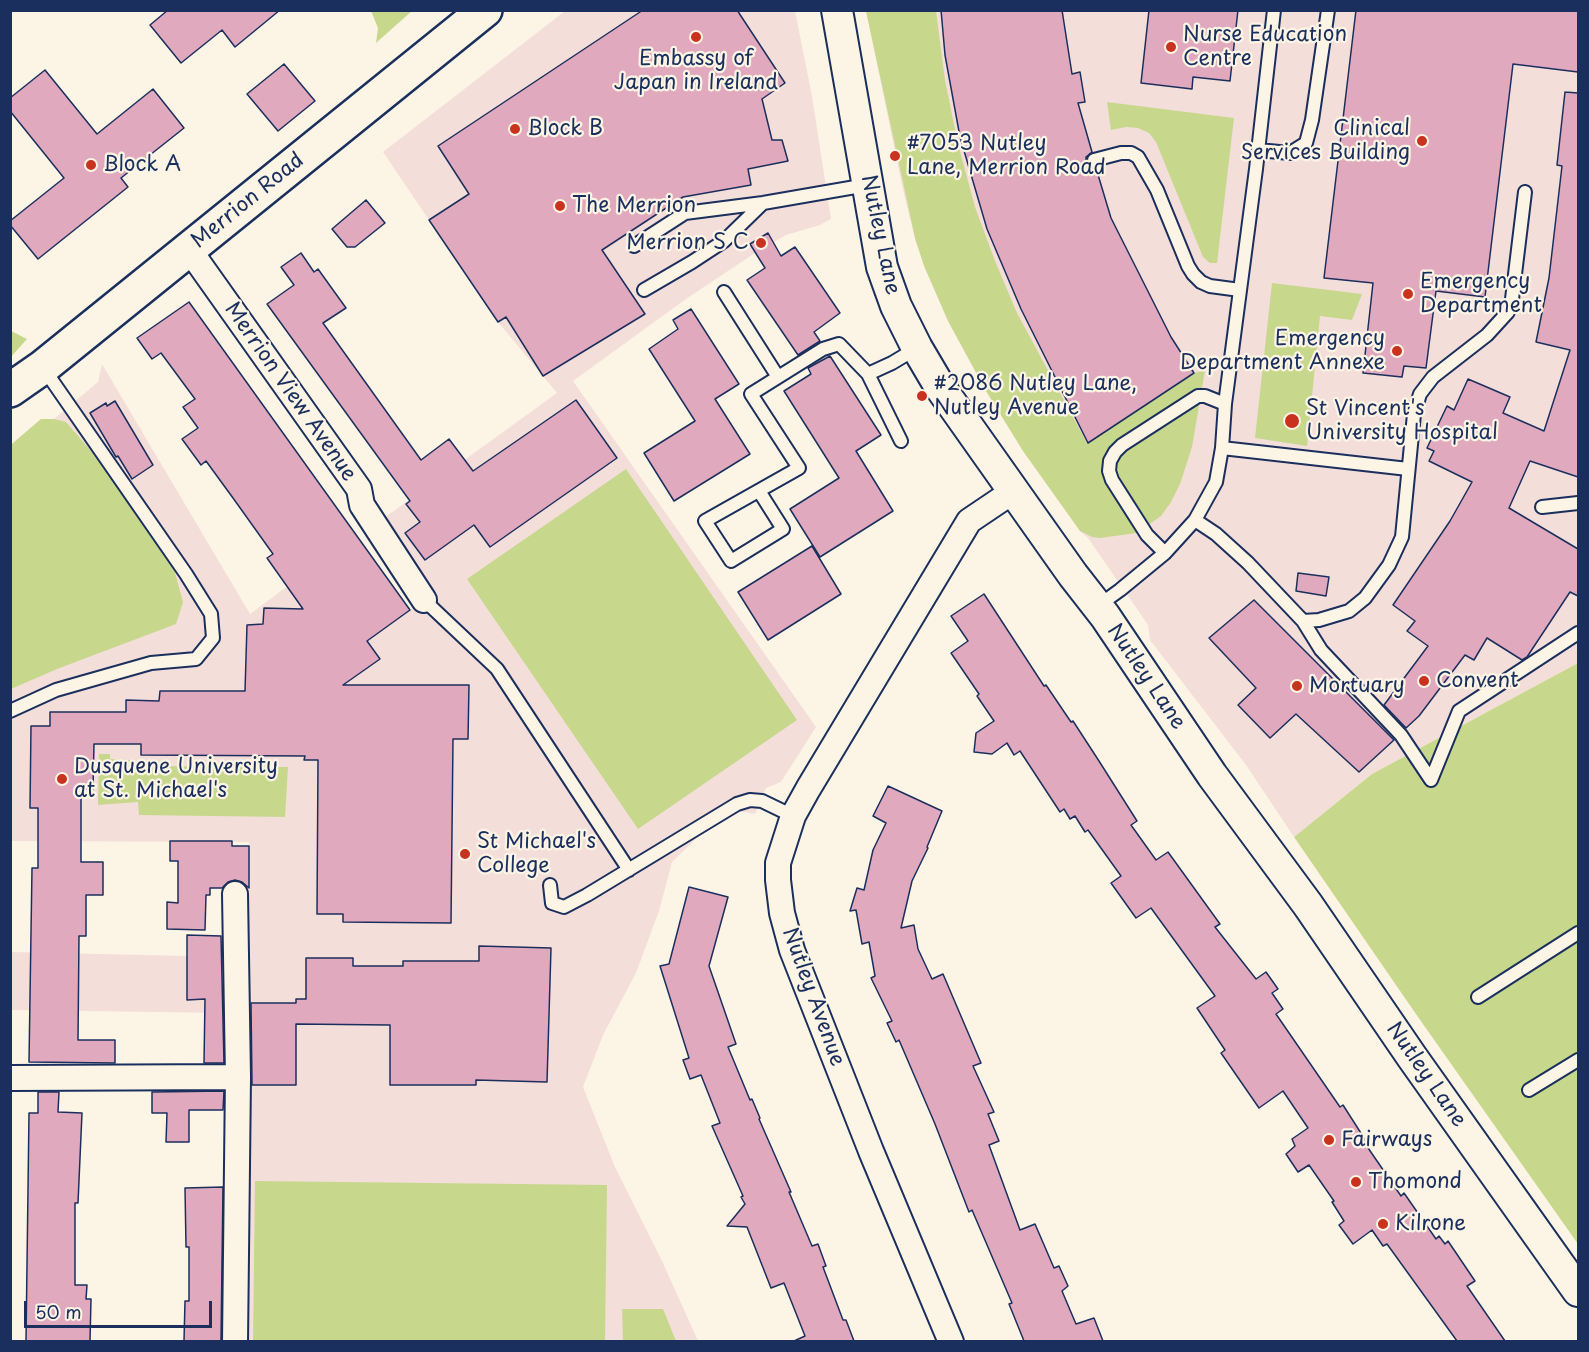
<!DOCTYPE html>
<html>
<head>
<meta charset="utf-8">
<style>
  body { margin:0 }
  #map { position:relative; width:1589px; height:1352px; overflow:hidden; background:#fcf5e5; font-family:"Playpen Sans",sans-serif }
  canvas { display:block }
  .frame { position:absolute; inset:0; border:12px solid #1b2f5e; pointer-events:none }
  .scale { position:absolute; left:24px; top:1301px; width:188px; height:27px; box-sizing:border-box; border:3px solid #1b2f5e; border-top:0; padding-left:8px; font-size:18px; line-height:21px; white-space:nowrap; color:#1b2f5e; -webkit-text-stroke:4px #fcf5e5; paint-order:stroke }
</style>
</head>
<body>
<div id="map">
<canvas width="1589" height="1352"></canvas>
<div class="frame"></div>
<div class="scale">50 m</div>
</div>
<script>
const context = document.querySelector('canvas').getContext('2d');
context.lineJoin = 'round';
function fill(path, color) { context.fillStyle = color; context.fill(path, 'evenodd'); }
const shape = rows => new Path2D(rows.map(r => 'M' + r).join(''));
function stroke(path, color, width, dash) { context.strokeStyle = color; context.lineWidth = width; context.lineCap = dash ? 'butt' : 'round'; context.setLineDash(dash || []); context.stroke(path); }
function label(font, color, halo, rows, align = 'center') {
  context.font = font + ' "Playpen Sans",sans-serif'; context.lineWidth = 4.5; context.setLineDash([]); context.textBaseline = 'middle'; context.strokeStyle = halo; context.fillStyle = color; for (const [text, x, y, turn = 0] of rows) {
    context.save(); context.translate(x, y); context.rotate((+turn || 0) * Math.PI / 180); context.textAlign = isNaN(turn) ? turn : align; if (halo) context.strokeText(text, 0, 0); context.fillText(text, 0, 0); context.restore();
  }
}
const built = shape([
  [565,11,795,11,812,96,831,219,820,225,786,235,755,253,686,299,573,381,816,727,781,782,766,788,755,814,739,811,703,832,672,862,659,911,636,973,603,1035,583,1087,615,1167,663,1263,698,1341,244,1341,243,899,249,888,249,842,11,841,10,445,41,419,54,419,98,382,102,364,250,614,312,568,367,641,433,593,380,521,557,393,498,322,383,152],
  [866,11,1578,11,1578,663,1372,774,1294,837,1246,765,1150,640,1148,625,1088,538,1080,531,1023,451,986,391,948,321,916,243,903,190],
  [11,952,232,957,229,1013,11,1010]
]);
const green = shape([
  [371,11,412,11,376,43,378,28],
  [866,11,936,11,945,80,958,144,975,207,995,261,1017,313,1087,443,1194,373,1205,370,1192,447,1180,484,1171,502,1161,516,1137,533,1100,538,1092,537,1080,531,1023,451,986,391,948,321,924,266,915,238],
  [1107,102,1234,118,1217,263,1210,263,1203,257,1156,142,1149,133,1138,128,1126,127,1111,130],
  [1272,283,1362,294,1352,320,1320,316,1307,446,1255,438],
  [11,331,27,339,11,357,10,357],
  [41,419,54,419,66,422,97,458,174,569,183,602,176,624,57,669,11,689,11,445],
  [626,469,797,720,638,829,467,579],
  [1578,663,1578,1244,1418,1017,1294,837,1372,774],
  [99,754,110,754,110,759,130,760,133,766,288,767,285,817,139,815,138,802,98,805],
  [255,1181,607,1185,605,1341,253,1341],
  [622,1309,663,1309,676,1341,623,1341]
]);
const building = shape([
  [168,10,280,10,235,47,222,30,181,63,150,25,168,10],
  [643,10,737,10,785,83,762,99,772,140,782,140,788,161,748,169,751,185,683,197,602,250,645,314,543,376,506,317,498,322,429,220,469,194,438,146,643,10],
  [941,10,1062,10,1072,74,1080,72,1085,102,1078,103,1092,152,1086,157,1086,163,1091,168,1096,168,1111,218,1171,337,1194,373,1088,443,1021,309,987,229,960,137,945,55,941,10],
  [1149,10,1238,10,1230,81,1193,77,1192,89,1141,83,1149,10],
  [1356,10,1578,10,1578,72,1513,64,1485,297,1436,291,1426,368,1404,366,1402,377,1363,373,1373,283,1324,278,1356,10],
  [284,64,315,101,278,131,247,94,284,64],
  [45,70,97,134,153,89,184,128,121,178,128,187,38,259,10,225,10,221,64,178,10,111,10,98,45,70],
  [1565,92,1578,93,1578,477,1530,461,1509,508,1578,549,1578,596,1570,592,1527,657,1522,660,1487,638,1474,660,1465,655,1419,716,1406,728,1384,705,1428,646,1407,631,1415,621,1393,605,1450,521,1472,482,1429,461,1434,451,1427,448,1447,406,1454,410,1468,379,1510,397,1503,413,1544,431,1570,350,1536,342,1549,278,1562,166,1557,165,1565,92],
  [366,200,385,223,355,247,347,247,332,229,366,200],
  [768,233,781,256,795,247,840,313,814,332,820,341,798,355,747,280,765,268,750,244,768,233],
  [301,253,314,272,318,269,346,308,323,323,421,460,449,439,473,471,576,400,617,458,490,547,474,525,425,560,405,533,420,522,406,504,410,501,267,304,294,285,281,267,301,253],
  [189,302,410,610,367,641,380,659,343,685,469,685,468,739,453,739,451,923,343,922,343,914,317,914,318,760,304,760,305,756,141,755,141,744,94,744,93,789,81,789,81,862,103,862,103,895,86,895,86,936,79,936,78,1040,115,1040,115,1063,29,1062,32,868,38,868,38,808,30,808,31,726,50,726,50,712,126,712,126,700,159,701,160,691,245,691,247,625,263,624,264,608,303,609,267,558,273,554,233,498,206,461,201,465,182,439,198,428,183,407,195,399,161,353,152,359,137,338,189,302],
  [691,309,739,384,715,399,750,454,674,501,644,453,695,421,649,349,678,329,673,320,691,309],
  [830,356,881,435,856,451,893,511,820,557,790,509,839,478,784,391,811,374,808,368,830,356],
  [115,401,153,465,132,479,118,456,116,457,90,413,106,403,107,406,115,401],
  [812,546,841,594,768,640,738,592,812,546],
  [1298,573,1329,577,1326,596,1296,591,1298,573],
  [984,594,1044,686,1046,685,1071,722,1073,721,1099,761,1137,821,1131,825,1156,860,1168,852,1220,924,1215,927,1256,979,1266,972,1278,989,1272,993,1283,1009,1276,1014,1340,1107,1343,1105,1366,1141,1364,1142,1401,1196,1404,1193,1436,1239,1439,1236,1445,1244,1448,1241,1475,1281,1467,1286,1505,1341,1457,1341,1387,1244,1383,1246,1372,1230,1353,1244,1339,1225,1344,1221,1332,1202,1334,1201,1309,1165,1298,1172,1286,1154,1295,1146,1292,1139,1308,1128,1283,1091,1259,1108,1221,1053,1225,1050,1197,1008,1215,996,1151,908,1136,918,1111,883,1121,876,1088,830,1085,832,1075,816,1070,819,1064,809,1060,812,1020,751,1014,755,1007,743,992,754,974,752,976,733,994,721,977,696,979,694,951,653,968,641,951,616,984,594],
  [1254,600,1394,740,1359,772,1296,714,1270,738,1238,705,1256,688,1209,638,1254,600],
  [888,786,942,811,927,847,928,848,912,881,901,928,914,925,918,949,932,979,943,974,981,1063,973,1066,994,1112,988,1114,999,1141,989,1145,1020,1230,1035,1224,1054,1268,1059,1266,1068,1286,1062,1291,1076,1324,1094,1318,1103,1341,1024,1341,1009,1304,1012,1303,972,1210,969,1212,935,1124,899,1040,896,1042,887,1023,892,1021,871,978,875,976,869,942,862,944,856,910,850,911,857,888,864,890,873,850,886,823,873,816,888,786],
  [170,841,232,841,232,846,249,846,249,888,242,882,235,880,228,882,222,888,210,888,210,895,206,895,205,930,167,929,167,902,178,903,178,861,170,861,170,841],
  [689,887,728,897,709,966,736,1044,728,1047,750,1100,752,1099,760,1118,759,1119,791,1192,789,1192,812,1246,818,1244,826,1266,823,1267,843,1320,846,1320,854,1341,794,1341,805,1336,784,1283,771,1288,747,1227,727,1226,745,1204,741,1197,743,1196,712,1126,720,1123,701,1075,690,1079,683,1060,689,1058,660,966,669,964,689,887],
  [187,935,221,936,224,1063,204,1063,205,999,187,1000,187,935],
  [479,946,551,948,547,1082,476,1080,476,1085,390,1085,390,1025,296,1024,296,1085,252,1085,251,1003,296,1003,296,999,306,999,306,958,353,958,353,966,403,966,403,961,479,961,479,946],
  [224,1091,223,1110,189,1110,189,1142,166,1142,167,1113,152,1113,152,1092,224,1091],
  [38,1092,59,1092,58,1112,82,1113,78,1203,75,1203,75,1285,87,1285,86,1299,91,1299,90,1341,26,1341,29,1113,38,1113,38,1092],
  [223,1187,221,1341,184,1341,185,1301,189,1301,189,1247,186,1247,185,1188,223,1187]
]);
const service = shape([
  [1258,150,1290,153,1306,143,1312,120,1328,10],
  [1094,160,1121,153,1131,153,1138,157,1157,190,1188,266,1193,274,1201,282,1210,286,1240,290],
  [634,246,685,213,763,203,867,185],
  [644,290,692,262,724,241,763,203],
  [724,292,778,377],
  [868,374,901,441],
  [1222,448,1408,469],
  [759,491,783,529,731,561,705,521,799,468,751,394,823,349,839,344,868,374,892,363,917,348],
  [1542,507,1578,503],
  [1195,520,1216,534,1248,563,1303,621,1321,650,1401,735,1431,780,1459,711,1578,633],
  [1165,553,1147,535,1112,480,1109,471,1110,461,1115,452,1122,445,1198,396,1205,396,1225,404],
  [424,600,497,669,629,870],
  [1098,606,1120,590,1165,553,1195,520,1216,482,1222,448,1225,404,1256,169,1274,10],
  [1303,621,1319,620,1349,611,1365,598,1389,565,1402,537,1414,414,1420,394,1433,377,1487,335,1508,312,1512,299,1525,192],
  [10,711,56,690,151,663,196,659,213,638,211,614,186,574,44,369],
  [550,885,552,903,564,907,587,895,737,804,750,800,762,801,793,816],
  [1478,997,1578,933],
  [1529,1090,1578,1060]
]);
const minor = shape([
  [188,248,359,489,362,505,424,600],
  [10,1078,238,1077],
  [235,1342,238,1077,235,894],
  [951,1342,871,1151,792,950,782,913,778,880,778,863,793,816,808,789,969,521,1015,490]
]);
const tertiary = shape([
  [837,10,882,267,896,306,917,348,940,387,1073,575,1105,616,1212,775,1308,905,1412,1057,1578,1291]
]);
const secondary = shape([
  [10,390,43,367,485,10]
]);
const markers = [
  [696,37,6,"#c8321e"],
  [1171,47,6,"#c8321e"],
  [515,129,6,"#c8321e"],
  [1422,141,6,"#c8321e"],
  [895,156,6,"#c8321e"],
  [91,165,6,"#c8321e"],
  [560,206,6,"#c8321e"],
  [761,243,6,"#c8321e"],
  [1408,294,6,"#c8321e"],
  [1397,351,6,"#c8321e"],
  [922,396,6,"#c8321e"],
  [1292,421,8,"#c8321e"],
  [1424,681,6,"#c8321e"],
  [1297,686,6,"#c8321e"],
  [62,779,6,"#c8321e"],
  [465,854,6,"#c8321e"],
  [1329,1140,6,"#c8321e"],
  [1356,1182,6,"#c8321e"],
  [1383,1224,6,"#c8321e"]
];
const poiNames = [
  ["Nurse Education",1183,35],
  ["Centre",1183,59],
  ["Embassy of",696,59,"center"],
  ["Japan in Ireland",696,83,"center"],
  ["Block B",527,129],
  ["Clinical",1410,129,"right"],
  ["Services Building",1410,153,"right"],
  ["#7053 Nutley",907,144],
  ["Lane, Merrion Road",907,168],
  ["Block A",103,165],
  ["The Merrion",572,206],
  ["Merrion S C",749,243,"right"],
  ["Emergency",1420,282],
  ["Department",1420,306],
  ["Emergency",1385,339,"right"],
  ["Department Annexe",1385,363,"right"],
  ["#2086 Nutley Lane,",934,384],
  ["Nutley Avenue",934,408],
  ["St Vincent's",1306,409],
  ["University Hospital",1306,433],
  ["Convent",1436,681],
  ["Mortuary",1309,686],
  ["Dusquene University",74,767],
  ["at St. Michael's",74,791],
  ["St Michael's",477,842],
  ["College",477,866],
  ["Fairways",1341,1140],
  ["Thomond",1368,1182],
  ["Kilrone",1395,1224]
];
const streetNames = [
  ["Merrion Road",248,201,-39],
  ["Nutley Lane",880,235,78],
  ["Merrion View Avenue",290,392,55],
  ["Nutley Lane",1146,677,56],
  ["Nutley Avenue",813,997,70],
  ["Nutley Lane",1426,1075,55]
];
fill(built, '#f4ded9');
fill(green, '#c7d88d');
fill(building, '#e0a9bd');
stroke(building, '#1b2f5e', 1.5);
stroke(service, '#1b2f5e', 16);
stroke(minor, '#1b2f5e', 28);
stroke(tertiary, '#1b2f5e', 34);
stroke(secondary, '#1b2f5e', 38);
stroke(service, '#fcf5e5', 12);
stroke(minor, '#fcf5e5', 24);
stroke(tertiary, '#fcf5e5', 30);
stroke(secondary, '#fcf5e5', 33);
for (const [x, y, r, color] of markers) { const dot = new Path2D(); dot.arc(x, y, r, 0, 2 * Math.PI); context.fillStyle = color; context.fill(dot); stroke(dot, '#fcf5e5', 2); }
label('21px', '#1b2f5e', '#fcf5e5', poiNames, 'left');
label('21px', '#1b2f5e', '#fcf5e5', streetNames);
</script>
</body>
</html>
